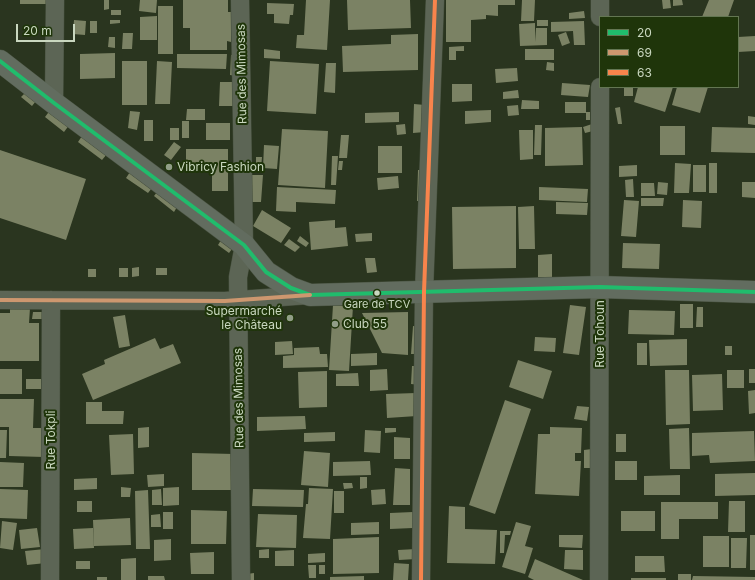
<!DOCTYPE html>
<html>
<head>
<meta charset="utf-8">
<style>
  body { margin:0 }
  #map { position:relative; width:755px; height:580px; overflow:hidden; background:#2a351f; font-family:Inter,sans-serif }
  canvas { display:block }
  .legend { position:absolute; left:599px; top:16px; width:140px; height:72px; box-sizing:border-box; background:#1f350a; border:1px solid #637652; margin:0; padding:5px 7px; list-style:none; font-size:12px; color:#c9d7bf }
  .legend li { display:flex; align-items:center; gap:8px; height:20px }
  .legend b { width:20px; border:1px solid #637652 }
  .scale { position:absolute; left:16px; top:24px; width:59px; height:18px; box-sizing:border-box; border:2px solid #c9d7bf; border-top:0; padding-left:5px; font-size:12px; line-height:14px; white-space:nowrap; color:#c9d7bf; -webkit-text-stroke:3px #1f350a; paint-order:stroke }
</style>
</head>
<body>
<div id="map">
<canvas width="755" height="580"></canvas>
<ul class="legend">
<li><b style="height:5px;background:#20bc6c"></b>20</li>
<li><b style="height:5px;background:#cd976f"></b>69</li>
<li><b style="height:5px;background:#f8844c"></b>63</li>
</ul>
<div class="scale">20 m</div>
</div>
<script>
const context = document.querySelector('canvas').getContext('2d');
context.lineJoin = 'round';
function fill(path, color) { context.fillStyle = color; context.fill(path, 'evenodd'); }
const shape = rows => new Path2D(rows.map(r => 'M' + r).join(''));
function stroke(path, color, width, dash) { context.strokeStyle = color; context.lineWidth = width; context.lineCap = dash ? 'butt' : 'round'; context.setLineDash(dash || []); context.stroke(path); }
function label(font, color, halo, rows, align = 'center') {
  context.font = font + ' Inter,sans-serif'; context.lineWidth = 4; context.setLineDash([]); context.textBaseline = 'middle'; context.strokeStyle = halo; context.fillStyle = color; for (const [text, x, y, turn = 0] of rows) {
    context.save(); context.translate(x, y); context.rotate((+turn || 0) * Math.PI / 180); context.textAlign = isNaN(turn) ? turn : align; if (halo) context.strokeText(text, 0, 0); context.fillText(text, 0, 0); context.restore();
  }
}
const building = shape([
  [20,0,47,0,47,4,20,4],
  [104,0,109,0,109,9,104,10],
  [140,0,157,0,156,13,139,11],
  [183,0,228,0,228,12,232,12,231,42,227,41,227,50,190,50,190,28,183,28],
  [306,0,330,0,327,50,296,48,297,35,304,35],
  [347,0,410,0,411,28,348,30],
  [446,0,515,0,515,5,498,5,498,16,486,15,486,19,471,20,471,42,446,42],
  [522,0,535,0,534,21,521,21],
  [662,0,670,0,671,8,663,9],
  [673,0,682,0,683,5,673,6],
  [709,0,734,0,728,17,702,17],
  [267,3,294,4,293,15,290,15,289,24,274,23,274,14,267,14],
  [158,6,173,6,173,54,158,54],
  [111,10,121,10,121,15,111,15],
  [584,11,585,18,569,19,569,13],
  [157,16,157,40,140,40,140,17],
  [74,20,86,21,85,35,73,34],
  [110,20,120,20,120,23,110,24],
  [537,20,548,20,548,26,537,26],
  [90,21,97,21,97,33,90,33],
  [584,21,585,45,574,45,573,31,551,32,551,22],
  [535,23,535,42,536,28,547,28,547,45,520,46,519,24],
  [566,32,570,43,562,46,558,35],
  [123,33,133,33,132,49,122,49],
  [418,34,418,70,343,72,342,46,391,44,391,35],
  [755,36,755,51,738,52,738,37],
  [109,37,115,37,115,48,108,47],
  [464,46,464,51,456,51,456,60,449,60,449,47],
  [264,49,280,51,280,59,264,58],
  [525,49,554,49,554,60,525,60],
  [115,53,115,78,80,79,80,54],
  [177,54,227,54,226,69,177,68],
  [237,54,236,76,230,75,231,55],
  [122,61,147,61,147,105,122,105],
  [157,61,172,62,170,104,155,104],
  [270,61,319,64,316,114,267,111],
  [547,62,554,63,554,71,546,70],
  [326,63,336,63,335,93,324,92],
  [517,68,518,81,496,83,495,69],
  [220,82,236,82,235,106,219,106],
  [562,83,590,85,588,97,561,95],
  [452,84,472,84,472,101,452,102],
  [624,87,633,87,633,96,624,96],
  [638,87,673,87,665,112,634,102],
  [677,87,708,87,700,113,672,105],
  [518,90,519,98,503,99,503,92],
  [25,93,36,101,32,106,21,97],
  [522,100,539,101,539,109,521,109],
  [565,102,586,102,586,113,565,113],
  [414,104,425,105,425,132,413,133],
  [518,105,519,115,508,116,507,106],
  [620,107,622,124,618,124,615,108],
  [51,109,70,124,64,132,45,117],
  [187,109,205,109,205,120,186,120],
  [491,110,491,122,465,124,465,111],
  [130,111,140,112,137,130,128,128],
  [399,112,399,122,365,123,365,113],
  [586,112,590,112,590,120,586,120],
  [748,116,755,117,755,125,748,124],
  [144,120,153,120,153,141,144,141],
  [182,121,189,121,189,138,182,138],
  [206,123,230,123,230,140,206,140],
  [595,123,597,130,585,133,583,127],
  [405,124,406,134,397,135,396,125],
  [535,125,542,125,541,155,534,155],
  [660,126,685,126,685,155,660,155],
  [582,127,583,165,545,166,545,128],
  [712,127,755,128,755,153,711,152],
  [170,128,179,128,179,140,170,140],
  [282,129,328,131,325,188,278,185],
  [519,130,533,130,533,159,520,160],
  [341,135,349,135,347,158,339,158],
  [82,136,107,154,102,160,78,142],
  [174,142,181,147,171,160,164,155],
  [264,145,279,146,277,169,263,168],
  [378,146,402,146,402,173,378,173],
  [186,149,228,149,228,191,212,191,212,166,186,166],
  [0,150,86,179,66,240,0,218],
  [332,156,338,156,336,185,331,185],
  [256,157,262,157,261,169,256,169],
  [339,161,343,161,342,170,338,170],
  [675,163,691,164,689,193,674,193],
  [709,163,717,163,717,193,709,193],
  [637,165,637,176,619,177,619,166],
  [693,165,706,165,706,192,693,192],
  [418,170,425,170,425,201,417,201],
  [130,172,152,188,148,193,126,178],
  [251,175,263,175,261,202,249,202],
  [398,176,399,188,378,190,377,178],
  [633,179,634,197,626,197,625,180],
  [658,182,668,183,667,195,657,194],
  [742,182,755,182,755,198,742,197],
  [641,183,654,183,655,196,641,196],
  [277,187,336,190,335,204,296,202,296,212,276,211],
  [539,187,588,189,587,202,539,200],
  [157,192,177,207,174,212,154,196],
  [641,198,664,198,663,206,641,206],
  [624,200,639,201,636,237,621,236],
  [683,200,702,201,701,228,682,227],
  [556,202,588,203,587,215,556,214],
  [516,206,516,268,453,269,452,207],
  [534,206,535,249,519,249,518,207],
  [262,210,291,228,281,243,253,226],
  [335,220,335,228,346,227,348,246,311,250,309,222],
  [372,233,372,241,356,242,355,234],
  [300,236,309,243,306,247,297,241],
  [289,239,300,247,295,252,284,245],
  [221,240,232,249,229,253,218,245],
  [623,243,660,244,659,269,622,268],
  [552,254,552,277,538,277,538,255],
  [365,258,375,258,377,272,367,273],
  [139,267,139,276,132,277,132,268],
  [119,268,128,268,128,277,119,277],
  [156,268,167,268,167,275,156,275],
  [88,269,96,269,96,277,88,277],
  [680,304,693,304,693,328,680,328],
  [333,305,353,306,349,371,329,370],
  [570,305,586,307,579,355,563,353],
  [697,307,703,307,703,327,696,327],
  [10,308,30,308,29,323,39,323,39,361,0,361,0,313,10,313],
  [629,310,675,311,674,335,628,334],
  [33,312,42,312,42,319,32,319],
  [408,312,408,355,382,353,362,313],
  [125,315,130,346,119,348,113,317],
  [413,326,421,327,420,354,411,354],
  [535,337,556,338,555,352,534,351],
  [155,338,160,349,173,344,181,363,93,400,82,374,105,364,104,360],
  [687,339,687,365,650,366,649,340],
  [292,341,293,354,275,355,275,342],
  [637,343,647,343,647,365,637,365],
  [725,346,732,346,732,355,725,355],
  [319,347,320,354,327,354,328,367,283,368,283,356,294,355,294,348],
  [377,353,377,365,351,366,351,354],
  [518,360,552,371,543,399,509,387],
  [412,366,421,366,420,385,411,384],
  [0,369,22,369,22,394,0,394],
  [387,369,388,390,370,391,370,370],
  [749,369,755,369,755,383,749,383],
  [665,370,689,370,690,424,666,425],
  [727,370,744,370,744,388,727,388],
  [327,371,327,407,299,408,298,372],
  [358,373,359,386,336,386,336,374],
  [722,374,723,410,693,411,692,375],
  [26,379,41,379,41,389,26,389],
  [755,390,755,413,749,414,748,391],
  [416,393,417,416,387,418,386,394],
  [0,399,34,399,33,428,45,428,44,457,9,456,9,427,0,427],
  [505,400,531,409,495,514,469,505],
  [86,402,102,402,102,411,124,411,123,424,86,424],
  [577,406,589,407,587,421,574,419],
  [305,416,306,429,257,431,257,417],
  [149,427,149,447,138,448,138,428],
  [550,427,582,428,581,453,575,453,575,461,581,461,579,496,535,494,538,434,550,434],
  [385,428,396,428,396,432,385,433],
  [689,428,690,469,670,469,669,429],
  [0,430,7,430,6,458,0,458],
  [365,430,381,431,380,453,364,452],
  [754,431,755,461,710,463,709,455,692,456,692,433],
  [335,432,335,441,304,442,304,433],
  [133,434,134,474,111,475,109,435],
  [616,434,626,434,626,452,616,452],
  [394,437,410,438,410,459,394,459],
  [592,449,592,468,584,468,584,450],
  [304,451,330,453,328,487,301,485],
  [192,453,234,454,233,490,192,490],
  [370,461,371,475,333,476,333,462],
  [615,461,637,461,637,480,615,480],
  [0,462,24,463,23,487,0,487],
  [395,468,410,469,410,505,393,505],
  [755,473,755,495,715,496,715,474],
  [164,474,164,486,148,487,147,475],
  [680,475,680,495,644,495,644,476],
  [360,477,367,477,367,488,360,489],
  [97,478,97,489,74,490,74,479],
  [343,483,352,483,353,488,344,489],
  [121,487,131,488,130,497,121,497],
  [179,487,179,505,163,506,163,488],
  [309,488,333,489,330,539,303,538,306,504,308,504],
  [0,489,28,490,27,519,0,518],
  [161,489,162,505,152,505,152,490],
  [253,489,304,490,303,507,252,506],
  [385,489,386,504,372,505,371,490],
  [148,490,150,549,136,549,135,491],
  [334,491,344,491,344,513,334,513],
  [77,501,92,501,92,512,77,512],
  [729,501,745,501,745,532,728,532],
  [661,502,718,502,718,519,679,519,679,539,661,539],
  [449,506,465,507,465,529,497,530,495,564,447,563],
  [191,510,227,511,226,544,191,544],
  [621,511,655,511,655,531,621,531],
  [163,512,173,512,173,529,163,529],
  [413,512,413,528,390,529,390,513],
  [160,514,161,527,151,527,151,515],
  [258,514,297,515,296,548,256,547],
  [130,518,131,545,94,546,93,520],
  [2,521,17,523,13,550,0,548],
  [379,522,379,534,351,535,351,523],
  [516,522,531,526,525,546,533,548,525,574,502,567],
  [37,528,40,547,21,549,19,530],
  [93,528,94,548,74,549,73,529],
  [500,531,511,531,510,535,505,535,504,553,500,553],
  [559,535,583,535,582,548,559,547],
  [750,535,755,535,755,570,750,570],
  [703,536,729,536,729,567,703,567],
  [379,537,379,573,333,574,333,539],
  [731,538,747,538,746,568,731,568],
  [171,539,171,560,154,561,154,540],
  [45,549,46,563,27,565,25,551],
  [269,549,269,558,259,558,259,550],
  [416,549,416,559,399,560,398,550],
  [294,550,294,566,275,566,275,551],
  [565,550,583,550,583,570,564,569],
  [214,552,214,574,191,574,190,553],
  [325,553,325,562,308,563,308,554],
  [635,556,664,556,665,572,635,572],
  [136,558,136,580,121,580,121,559],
  [535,559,583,580,534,580,528,577],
  [76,561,90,561,90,569,76,569],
  [394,563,409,564,408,580,393,580],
  [308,565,316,565,316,578,309,578],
  [319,565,325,565,325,574,319,574],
  [254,573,254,580,247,580,247,574],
  [678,574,691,574,691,580,678,580],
  [148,576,164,576,165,580,148,580],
  [364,576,364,580,330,580,330,577],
  [693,576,755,577,755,580,692,580],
  [97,577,107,577,107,580,97,580],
  [631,578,666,578,666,580,631,580]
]);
const street = shape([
  [240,0,244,245,238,277,241,580],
  [600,17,600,0],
  [54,103,55,0],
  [0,300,225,301,309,295],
  [50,580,51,300],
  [421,580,424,292,435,0],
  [599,580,600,87]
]);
const secondary = shape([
  [0,61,54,103,244,245,266,272,291,288,310,295,600,287,755,292]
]);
const bus1 = shape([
  [0,61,54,103,244,245,266,272,291,288,310,295,600,287,755,292]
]);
const bus2 = shape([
  [0,300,225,301,310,295]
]);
const bus3 = shape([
  [421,580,424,292,435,0]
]);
const markers = [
  [169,167,4,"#919e87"],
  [377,293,3.5,"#c9d7bf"],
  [290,318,4,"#919e87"],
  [335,324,4,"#919e87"]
];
const busNames = [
  ["Gare de TCV",377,305]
];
const streetNames = [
  ["Rue des Mimosas",242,74,-91],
  ["Rue Tohoun",600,334,-90],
  ["Rue des Mimosas",239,398,-91],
  ["Rue Tokpli",51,440,-90]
];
const poiNames = [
  ["Vibricy Fashion",177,167],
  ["Supermarché",282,311,"right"],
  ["le Château",282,325,"right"],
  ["Club 55",343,324]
];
fill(building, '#7b8264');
stroke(street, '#46503e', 19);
stroke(secondary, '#46503e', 23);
stroke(street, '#5c6555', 18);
stroke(secondary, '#626c5f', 22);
stroke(bus1, '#20bc6c', 4);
stroke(bus2, '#cd976f', 4);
stroke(bus3, '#f8844c', 4);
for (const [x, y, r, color] of markers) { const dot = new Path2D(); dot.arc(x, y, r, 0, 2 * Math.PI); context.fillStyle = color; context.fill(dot); stroke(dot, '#1f350a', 1.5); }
label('11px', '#c9d7bf', '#1f350a', busNames);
label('12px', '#c9d7bf', '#1f350a', streetNames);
label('12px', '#c9d7bf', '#1f350a', poiNames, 'left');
</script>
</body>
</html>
